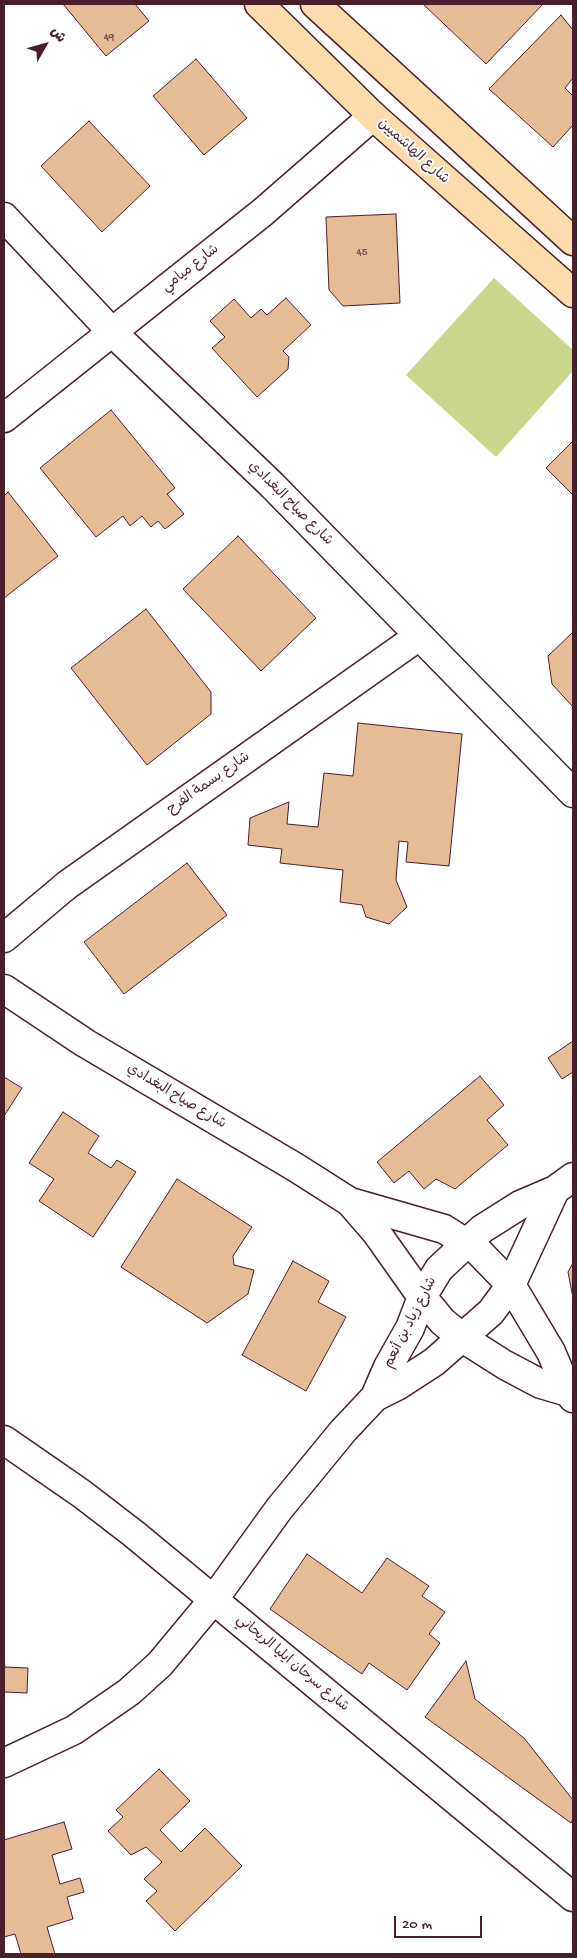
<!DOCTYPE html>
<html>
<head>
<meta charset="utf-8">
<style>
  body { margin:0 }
  #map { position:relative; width:577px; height:1958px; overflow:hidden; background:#fff; font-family:"Gochi Hand","Playpen Sans Arabic",sans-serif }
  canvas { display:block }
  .frame { position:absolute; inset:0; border:5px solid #4a1f2b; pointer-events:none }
  .north { position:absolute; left:20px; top:20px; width:50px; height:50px; -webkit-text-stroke:4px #fff; paint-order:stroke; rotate:52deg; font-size:14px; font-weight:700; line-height:20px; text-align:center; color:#4a1f2b }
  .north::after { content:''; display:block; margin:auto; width:18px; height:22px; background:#4a1f2b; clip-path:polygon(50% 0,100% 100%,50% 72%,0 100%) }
  .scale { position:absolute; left:394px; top:1916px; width:88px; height:22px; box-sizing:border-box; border:2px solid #4a1f2b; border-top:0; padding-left:6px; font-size:15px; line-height:18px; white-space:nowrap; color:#4a1f2b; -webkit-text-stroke:4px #fff; paint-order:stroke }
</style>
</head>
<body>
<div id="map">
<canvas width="577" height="1958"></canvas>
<div class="frame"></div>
<div class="north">ش</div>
<div class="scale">20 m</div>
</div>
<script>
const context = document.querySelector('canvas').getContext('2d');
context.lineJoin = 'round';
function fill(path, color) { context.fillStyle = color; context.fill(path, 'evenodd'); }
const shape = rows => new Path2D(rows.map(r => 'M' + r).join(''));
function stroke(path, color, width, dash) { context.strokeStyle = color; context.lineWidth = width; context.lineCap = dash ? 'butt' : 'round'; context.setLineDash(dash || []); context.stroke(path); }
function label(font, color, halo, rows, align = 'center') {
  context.font = font + ' "Gochi Hand","Playpen Sans Arabic",sans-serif'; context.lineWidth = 4; context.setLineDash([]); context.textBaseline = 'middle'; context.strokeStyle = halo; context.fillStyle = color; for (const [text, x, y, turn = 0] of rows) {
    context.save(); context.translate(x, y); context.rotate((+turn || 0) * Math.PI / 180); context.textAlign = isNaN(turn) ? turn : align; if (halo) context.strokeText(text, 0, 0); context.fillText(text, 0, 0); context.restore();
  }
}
const green = shape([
  [494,278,573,350,573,371,496,457,406,375]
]);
const building = shape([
  [63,4,135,4,149,21,106,56,63,4],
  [423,4,543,4,486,64,423,4],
  [561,15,573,30,573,78,565,88,573,96,573,125,553,147,489,89,561,15],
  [196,59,247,118,204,155,153,96,196,59],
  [89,121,150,186,102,232,41,166,89,121],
  [396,214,400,303,343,306,329,290,326,217,396,214],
  [286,298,311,325,283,351,289,357,288,369,257,397,212,348,225,337,210,321,234,299,251,318,261,309,267,315,286,298],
  [111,410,175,488,167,494,184,514,165,529,158,521,151,527,142,516,130,526,123,516,96,537,40,468,111,410],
  [573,441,573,495,546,468,573,441],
  [8,492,58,556,4,598,4,496,8,492],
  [238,536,316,618,261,671,183,589,238,536],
  [146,609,211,692,211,714,147,765,71,668,146,609],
  [573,632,573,707,552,684,548,656,573,632],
  [358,723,462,734,449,866,406,862,408,842,399,841,396,880,407,907,389,924,366,917,362,905,340,902,343,870,280,863,282,849,248,845,250,818,289,802,287,824,318,827,324,773,353,776,358,723],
  [187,863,227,915,124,994,84,942,187,863],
  [573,1041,573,1072,562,1079,548,1058,573,1041],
  [480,1076,504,1105,487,1120,508,1145,455,1189,436,1179,424,1189,409,1171,394,1183,377,1162,480,1076],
  [4,1077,22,1088,4,1116,4,1077],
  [63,1112,99,1136,88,1153,111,1168,117,1160,136,1172,93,1237,39,1201,54,1179,29,1163,63,1112],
  [177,1179,252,1227,233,1256,234,1265,254,1270,248,1294,207,1323,121,1267,177,1179],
  [293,1261,329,1281,318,1302,346,1317,306,1391,242,1355,293,1261],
  [573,1263,573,1298,568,1272,573,1263],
  [307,1554,362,1593,387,1558,429,1586,422,1596,445,1612,429,1634,440,1643,407,1690,369,1663,362,1674,270,1609,307,1554],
  [4,1659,5,1667,28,1668,27,1693,4,1692,4,1659],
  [466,1661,475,1699,524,1738,573,1800,573,1819,571,1823,425,1717,466,1661],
  [159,1769,190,1801,160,1830,181,1852,205,1828,242,1866,175,1931,146,1901,157,1891,144,1879,162,1862,146,1847,131,1855,108,1831,123,1817,116,1810,159,1769],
  [64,1822,72,1849,52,1855,60,1884,80,1878,84,1892,67,1897,73,1919,47,1927,55,1954,21,1954,15,1934,4,1937,4,1840,64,1822]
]);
const minor = shape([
  [4,217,112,332,272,485,573,793],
  [4,418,263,212,373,116],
  [4,938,67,885,419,636],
  [4,989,85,1043,295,1167,350,1202,376,1232,422,1297,443,1322,464,1339,505,1365,541,1384,568,1392],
  [350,1202,444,1229,477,1250,511,1285,551,1352,568,1392,573,1398],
  [375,1397,397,1386,434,1362,491,1312,511,1285,555,1190],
  [4,1440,82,1494,134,1534,573,1897],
  [4,1763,74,1730,129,1692,160,1664,214,1599,279,1509,343,1431,375,1397,388,1367,410,1328,422,1297,439,1269,482,1229,520,1205,555,1190,573,1177]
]);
const major = shape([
  [259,4,373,116,573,293],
  [315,4,573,241]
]);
const numberNames = [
  ["49",109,38],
  ["45",362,253]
];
const streetNames = [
  ["شارع الهاشميين",413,152,42],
  ["شارع ميامي",191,269,-38],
  ["شارع صياح البغدادي",290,504,45],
  ["شارع بسمة الفرح",209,784,-35],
  ["شارع صياح البغدادي",176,1097,31],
  ["شارع زياد بن أنعم",411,1323,-63],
  ["شارع سرحان ايليا الريحاني",292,1664,40]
];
fill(green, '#c8d78b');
fill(building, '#e5bc95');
stroke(building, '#4a1f2b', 1);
stroke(minor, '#4a1f2b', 31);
stroke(major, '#4a1f2b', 31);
stroke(minor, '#fff', 28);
stroke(major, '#fcdcac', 28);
label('11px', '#714646', null, numberNames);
label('14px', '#4a1f2b', '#fff', streetNames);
</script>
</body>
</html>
